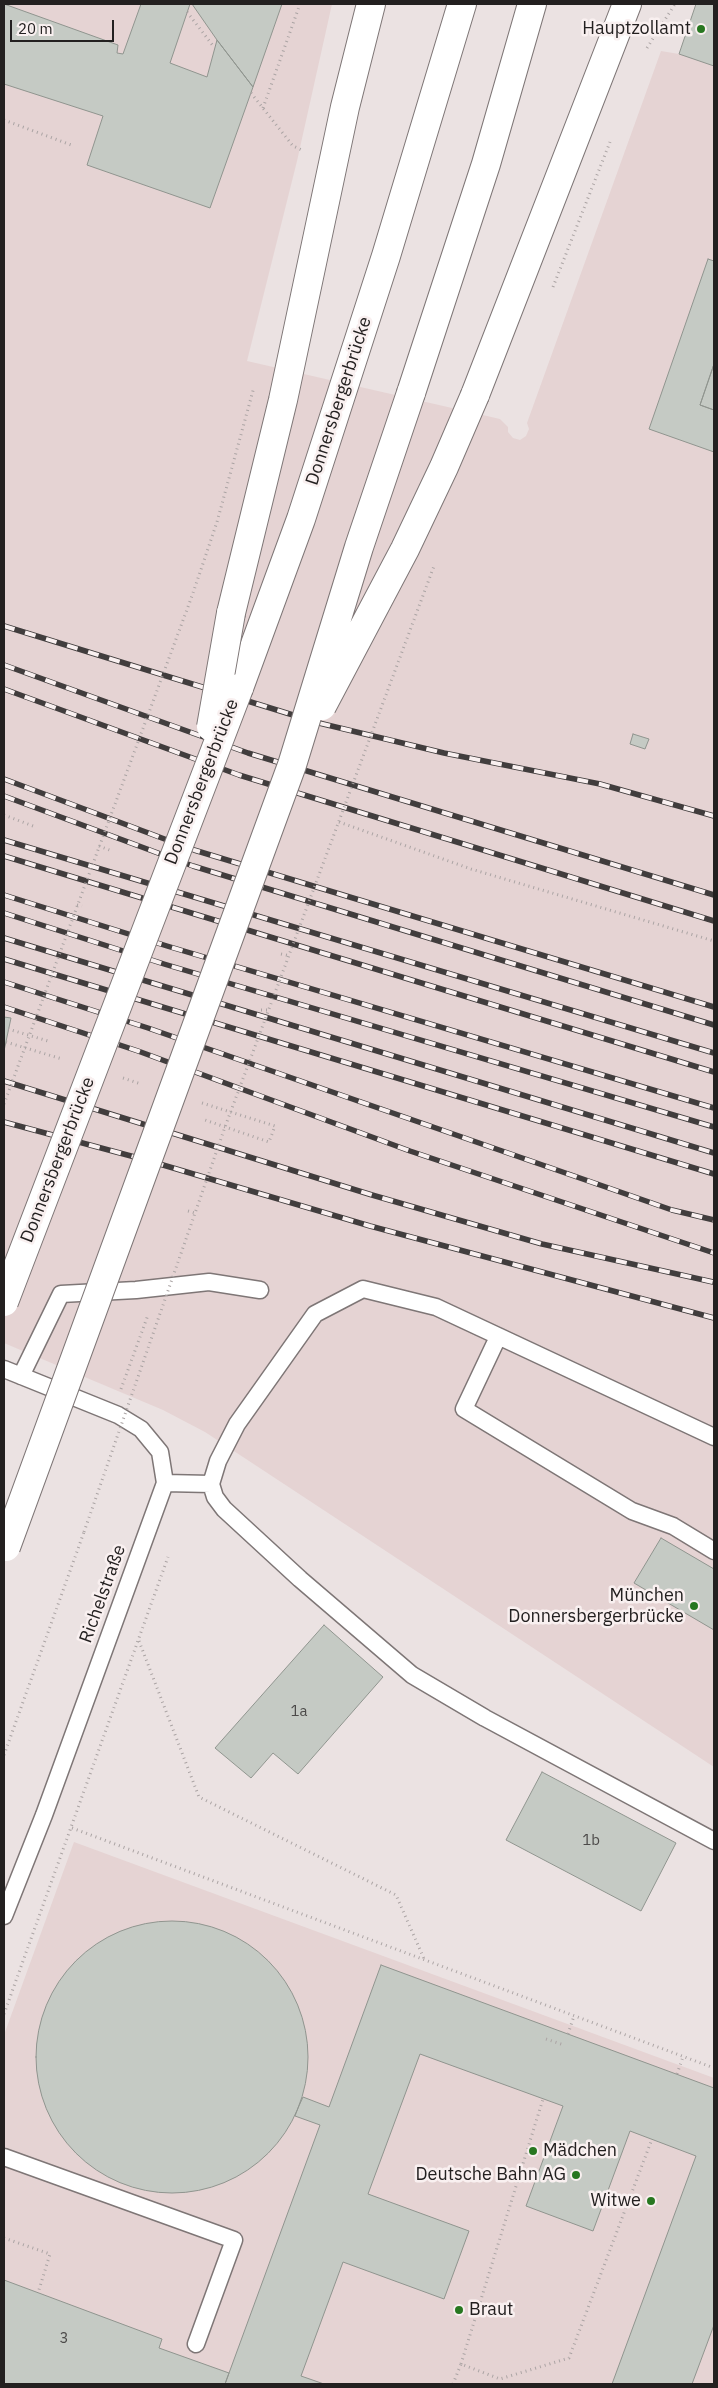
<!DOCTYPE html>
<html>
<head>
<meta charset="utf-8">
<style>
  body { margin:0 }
  #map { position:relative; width:718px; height:2388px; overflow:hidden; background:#ebe2e2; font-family:"IBM Plex Sans",sans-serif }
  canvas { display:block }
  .frame { position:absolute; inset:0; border:5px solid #232020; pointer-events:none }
  .scale { position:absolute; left:10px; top:20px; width:104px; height:22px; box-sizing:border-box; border:2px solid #232020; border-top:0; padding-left:6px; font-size:15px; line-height:18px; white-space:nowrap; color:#232020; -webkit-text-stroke:4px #f9f0f0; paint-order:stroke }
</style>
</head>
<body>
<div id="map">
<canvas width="718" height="2388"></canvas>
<div class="frame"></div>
<div class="scale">20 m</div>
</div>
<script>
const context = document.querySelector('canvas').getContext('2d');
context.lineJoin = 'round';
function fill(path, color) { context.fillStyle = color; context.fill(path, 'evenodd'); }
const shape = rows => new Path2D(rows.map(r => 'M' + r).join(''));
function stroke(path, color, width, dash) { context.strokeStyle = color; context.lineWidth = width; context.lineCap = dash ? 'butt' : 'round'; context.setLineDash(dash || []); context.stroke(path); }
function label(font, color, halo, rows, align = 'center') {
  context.font = font + ' "IBM Plex Sans",sans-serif'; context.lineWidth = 5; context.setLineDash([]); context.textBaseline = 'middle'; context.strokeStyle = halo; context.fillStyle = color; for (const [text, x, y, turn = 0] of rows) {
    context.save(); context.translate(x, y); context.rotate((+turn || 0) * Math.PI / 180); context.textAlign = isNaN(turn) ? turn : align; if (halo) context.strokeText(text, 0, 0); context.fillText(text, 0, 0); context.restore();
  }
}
const built = shape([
  [4,4,332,4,297,161,247,361,500,419,508,427,508,432,513,438,520,440,526,436,529,429,527,423,661,51,679,54,696,4,714,4,714,1767,205,1432,163,1410,4,1343],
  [74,1842,714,2078,714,2384,4,2384,4,2035]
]);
const building = shape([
  [4,4,118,45,117,53,123,54,141,4,190,4,170,63,207,77,217,40,253,87,210,208,87,165,103,116,4,84,4,4],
  [192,4,282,4,253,87,217,40,192,4],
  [696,4,714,4,714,66,679,54,696,4],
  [708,259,714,261,714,364,700,405,714,410,714,452,649,429,708,259],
  [714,364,714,410,700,405,714,364],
  [633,734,649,739,645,749,630,744,633,734],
  [4,1017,11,1018,4,1051,4,1017],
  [661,1538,714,1569,714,1630,634,1583,661,1538],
  [324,1625,383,1677,298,1774,273,1753,251,1778,215,1748,324,1625],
  [542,1772,676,1843,641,1911,506,1840,542,1772],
  '36 2057a136 136 0 1 1 272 0a136 136 0 1 1-272 0Z',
  [381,1965,714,2088,714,2325,692,2384,612,2384,696,2156,630,2131,593,2231,526,2206,563,2106,420,2054,368,2194,469,2231,444,2299,343,2262,301,2376,324,2384,225,2384,320,2125,295,2116,298,2108,303,2097,329,2107,381,1965],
  [4,2280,162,2339,159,2348,229,2373,225,2384,4,2384,4,2280]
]);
const path = shape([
  [187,12,214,47],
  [647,48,675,4],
  [251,93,293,146,304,151],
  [263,108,300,4],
  [4,120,74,146],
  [553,287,610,142],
  [4,815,33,826],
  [339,822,471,869,714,941],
  [99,846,112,851],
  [77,905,82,906],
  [281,954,290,956],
  [261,1010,269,1010],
  [8,1029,48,1041],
  [6,1042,62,1059],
  [123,1078,141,1084],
  [202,1103,275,1126,269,1142,205,1120],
  [188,1211,195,1213],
  [121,1389,148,1315],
  [139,1641,199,1797,396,1895,425,1961],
  [4,1755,84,1532],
  [72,1828,714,2068],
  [4,2014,168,1557],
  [568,2034,574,2016],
  [546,2039,564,2045],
  [677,2074,683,2057],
  [4,2238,50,2254,38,2293],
  [461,2364,543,2099],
  [453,2384,461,2364,500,2379,569,2358,652,2139]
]);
const lane = shape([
  [498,1337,464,1409,632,1511,673,1526,714,1551],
  [4,1369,118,1415,141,1429,160,1452,165,1483,44,1815,4,1916],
  [21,1376,61,1294,136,1290,209,1282,260,1290],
  [714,1437,436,1307,363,1289,315,1314,237,1424,218,1461,211,1484,215,1497,224,1509,300,1579,412,1675,485,1718,714,1841],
  [165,1483,211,1484],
  [4,2157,234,2240,196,2344]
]);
const highway = shape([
  [411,393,486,164,532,4],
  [475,395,627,4],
  [231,613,283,400,345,107,371,4],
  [239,688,301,519,386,256,462,4]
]);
const rail = shape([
  [4,626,319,723,444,753,600,784,714,816],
  [4,665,248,753,714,895],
  [4,689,239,775,714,921],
  [4,779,194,850,714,1007],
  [4,796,193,866,714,1025],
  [4,840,714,1053],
  [4,856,714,1072],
  [4,895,167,946,714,1108],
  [4,913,164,964,714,1127],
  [4,938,714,1153],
  [4,959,714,1174],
  [4,982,148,1028,672,1210,714,1220],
  [4,1007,138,1051,410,1151,714,1253],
  [4,1081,372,1195,542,1244,713,1282],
  [4,1122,146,1160,370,1226,714,1318]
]);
const pathBridge = shape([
  [4,1104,192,596,217,522,254,387],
  [84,1532,225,1127,434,566]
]);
const highwayBridge = shape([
  [322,706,405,549,444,467,475,395],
  [211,727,231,613],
  [4,1302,239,688],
  [6,1547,292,765,359,547,411,393]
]);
const markers = [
  [701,29,5,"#277720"],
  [694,1606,5,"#277720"],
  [533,2151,5,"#277720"],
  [576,2175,5,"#277720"],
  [651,2201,5,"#277720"],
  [459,2310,5,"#277720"]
];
const numberNames = [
  ["1a",299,1712],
  ["1b",591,1841],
  ["3",64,2339]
];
const poiNames = [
  ["Hauptzollamt",691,29],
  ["München",684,1596],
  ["Donnersbergerbrücke",684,1617],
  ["Mädchen",543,2151,"left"],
  ["Deutsche Bahn AG",566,2175],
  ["Witwe",641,2201],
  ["Braut",469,2310,"left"]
];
const streetNames = [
  ["Donnersbergerbrücke",339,401,-72],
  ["Donnersbergerbrücke",202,782,-69],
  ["Donnersbergerbrücke",58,1160,-69],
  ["Richelstraße",103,1594,-70]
];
fill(built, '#e5d3d3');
fill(building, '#c5cac4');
stroke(building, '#90958f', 1);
stroke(lane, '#7e7676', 19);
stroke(highway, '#7e7676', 30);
stroke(path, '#aba4a4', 3, [1, 4]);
stroke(lane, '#fff', 16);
stroke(highway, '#fff', 28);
stroke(rail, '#413d3d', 5.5);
stroke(rail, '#f9f0f0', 4, [11]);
stroke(highwayBridge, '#7e7676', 30, []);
stroke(pathBridge, '#aba4a4', 3, [1, 4]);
stroke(highwayBridge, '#fff', 28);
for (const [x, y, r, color] of markers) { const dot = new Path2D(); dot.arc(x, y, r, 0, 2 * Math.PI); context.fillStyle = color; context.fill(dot); stroke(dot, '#f9f0f0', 2); }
label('15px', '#4c4a49', null, numberNames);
label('18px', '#232020', '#f9f0f0', poiNames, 'right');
label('18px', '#232020', '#f9f0f0', streetNames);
</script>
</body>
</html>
